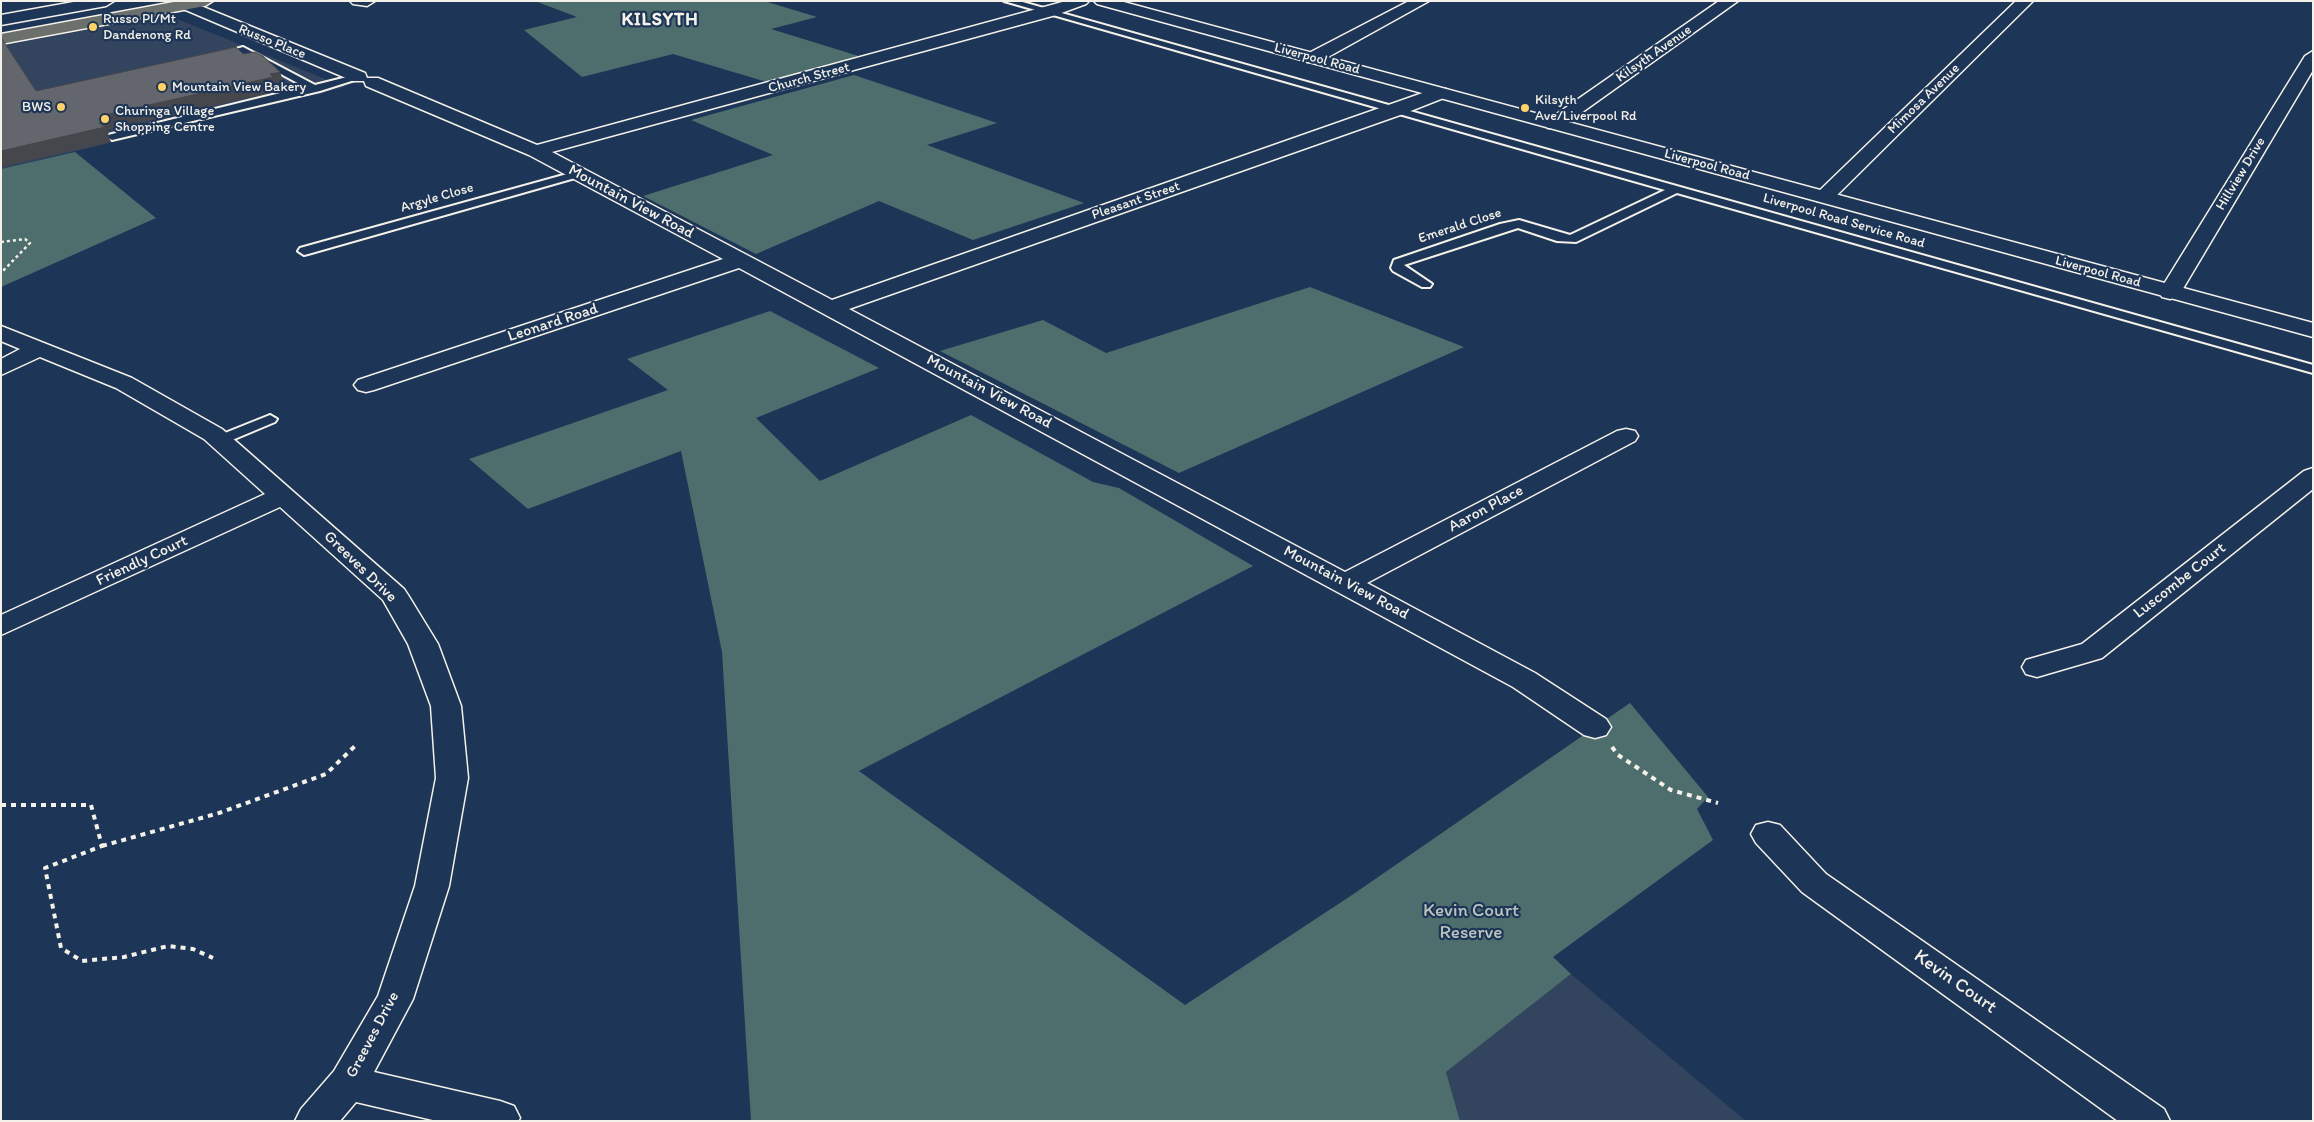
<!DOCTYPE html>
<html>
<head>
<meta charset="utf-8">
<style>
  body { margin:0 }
  #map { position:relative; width:2314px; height:1122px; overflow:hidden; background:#1d3557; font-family:Itim,sans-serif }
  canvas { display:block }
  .frame { position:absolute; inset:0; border:2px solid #f4f1e8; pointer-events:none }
</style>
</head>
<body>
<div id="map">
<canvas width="2314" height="1122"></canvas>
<div class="frame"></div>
</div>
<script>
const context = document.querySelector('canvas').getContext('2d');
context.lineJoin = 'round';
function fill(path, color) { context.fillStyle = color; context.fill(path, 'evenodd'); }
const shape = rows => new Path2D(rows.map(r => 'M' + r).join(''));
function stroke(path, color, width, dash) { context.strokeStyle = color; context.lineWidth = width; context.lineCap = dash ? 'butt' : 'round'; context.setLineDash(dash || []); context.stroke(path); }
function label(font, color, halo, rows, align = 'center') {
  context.font = font + ' Itim,sans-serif'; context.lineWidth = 4.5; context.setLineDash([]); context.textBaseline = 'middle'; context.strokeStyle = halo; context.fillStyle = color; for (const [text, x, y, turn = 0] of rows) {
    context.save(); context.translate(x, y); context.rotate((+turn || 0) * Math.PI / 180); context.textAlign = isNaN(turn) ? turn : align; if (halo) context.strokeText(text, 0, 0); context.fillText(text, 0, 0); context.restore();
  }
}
const built = shape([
  [162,16,170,16,345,87,1,169,1,46],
  [1571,974,1746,1121,1460,1121,1446,1072]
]);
const green = shape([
  [535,1,764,1,817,17,771,29,865,58,770,83,673,54,582,77,524,30,577,17],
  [854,75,997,123,927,145,1084,203,973,240,879,201,756,254,643,196,773,155,691,120],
  [75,152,156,218,1,287,1,169],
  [1310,287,1464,347,1179,473,940,351,1043,320,1106,353],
  [770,311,879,368,756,418,820,481,971,415,1093,482,1119,488,1253,566,859,771,1185,1005,1355,893,1630,703,1708,797,1697,809,1713,840,1553,957,1571,974,1446,1072,1460,1121,751,1121,722,652,681,451,528,509,469,459,668,390,627,359]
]);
const pathFar1 = shape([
  [1,242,25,239,30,243,1,273]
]);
const path = shape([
  [1612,747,1618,755,1671,790,1718,803],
  [1,805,91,805,102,846,45,868,61,948,82,961,124,957,168,946,193,949,213,958],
  [102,846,219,813,326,774,355,746]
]);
const service = shape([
  [1004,1,1019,1,2313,365,2313,373,1677,193,1576,242,1557,241,1518,228,1404,265,1432,284,1430,287,1422,287,1393,271,1391,268,1394,260,1500,224,1519,220,1570,235,1665,190,1004,1],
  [243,47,315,85,359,74,364,77,320,91,112,140,107,137,108,135,305,87,242,53,224,57,219,54,243,47],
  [578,171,582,172,582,176,308,254,304,255,298,251,300,248,578,171],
  [270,415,277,419,275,422,225,443,220,444,213,440,215,437,270,415]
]);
const minor = shape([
  [79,1,114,1,106,6,1,25,1,15,79,1],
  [350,1,375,1,367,6,353,4,350,1],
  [1066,1,1089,1,1086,4,1056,15,552,152,832,300,1434,89,1446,89,1449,93,1446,97,1403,114,849,309,1345,572,1617,431,1626,429,1635,431,1638,436,1635,441,1367,583,1535,673,1606,719,1611,727,1606,735,1595,738,1584,735,1513,687,739,268,374,390,366,392,358,390,354,385,358,380,723,259,529,155,366,86,364,81,353,81,181,8,178,5,181,2,191,2,365,73,367,78,378,78,537,145,1066,1],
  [1409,1,1429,1,1319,62,1307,62,1305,58,1307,54,1409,1],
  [1719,1,1738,1,1560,128,1548,128,1545,124,1548,120,1719,1],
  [2016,1,2033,1,1831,201,1817,201,1814,197,1817,193,2016,1],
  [2313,51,2313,70,2181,292,2178,297,2170,299,2162,297,2159,292,2305,56,2313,51],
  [1,326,132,378,222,429,404,589,408,595,438,644,461,706,468,778,449,886,413,999,374,1072,500,1101,514,1106,520,1118,518,1121,437,1121,356,1102,340,1121,295,1121,301,1109,334,1071,378,996,415,886,436,778,431,706,408,644,383,600,280,507,1,635,1,615,265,494,204,439,116,388,40,357,1,375,1,359,20,349,1,341,1,326],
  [2313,468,2313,489,2102,658,2037,677,2026,674,2022,667,2026,660,2082,644,2304,471,2313,468],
  [1768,822,1780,825,1826,874,2164,1109,2170,1121,2118,1121,1802,892,1756,843,1751,834,1756,825,1768,822]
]);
const secondary = shape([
  [1094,1,1120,1,2313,323,2313,337,1097,4,1094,1]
]);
const primary = shape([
  [179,1,213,1,205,6,1,44,1,34,179,1]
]);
const shadedWall = shape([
  [280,72,285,86,277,88,278,91,107,130,109,133,108,134,111,142,1,167,1,151,99,123,100,116]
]);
const building = shape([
  [1,39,2,39,36,91,236,47,243,54,255,52,263,56,280,72,270,74,273,77,100,116,103,119,99,123,105,127,1,151,1,39]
]);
const markers = [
  [93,27,5,"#ffd166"],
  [162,87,5,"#ffd166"],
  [61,107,5,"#ffd166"],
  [1525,108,5,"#ffd166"],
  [105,119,5,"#ffd166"]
];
const farPoinames = [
  ["Russo Pl/Mt",103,19],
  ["Dandenong Rd",103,35],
  ["Mountain View Bakery",172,87],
  ["Kilsyth",1535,100],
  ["Ave/Liverpool Rd",1535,116],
  ["BWS",51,107,"right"],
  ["Churinga Village",115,111],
  ["Shopping Centre",115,127]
];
const farStreetnames = [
  ["Russo Place",272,42,22],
  ["Kilsyth Avenue",1654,54,-35],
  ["Liverpool Road",1317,59,15],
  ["Church Street",809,78,-15],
  ["Mimosa Avenue",1924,99,-44],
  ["Liverpool Road",1707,165,15],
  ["Hillview Drive",2241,174,-59],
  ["Argyle Close",437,198,-16],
  ["Pleasant Street",1136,201,-19],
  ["Liverpool Road Service Road",1844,221,16],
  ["Emerald Close",1460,226,-18],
  ["Liverpool Road",2098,272,15]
];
const streetNames = [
  ["Mountain View Road",631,202,28],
  ["Leonard Road",553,323,-18],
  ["Mountain View Road",989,392,28],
  ["Aaron Place",1486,509,-28],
  ["Friendly Court",142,561,-25],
  ["Greeves Drive",360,567,44],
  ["Luscombe Court",2180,581,-38],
  ["Mountain View Road",1346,583,28],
  ["Greeves Drive",373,1035,-62]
];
const farDistrictnames = [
  ["KILSYTH",660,20]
];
const nearParknames = [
  ["Kevin Court",1471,911],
  ["Reserve",1471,933]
];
const nearStreetnames = [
  ["Kevin Court",1955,982,35]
];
fill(built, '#32445e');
fill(green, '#4e6e6d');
stroke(service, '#f4f1e8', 4);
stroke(minor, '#f4f1e8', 3);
stroke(secondary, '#f4f1e8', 3);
stroke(primary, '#f4f1e8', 3);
stroke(pathFar1, '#f4f1e8', 2.5, [3, 3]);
stroke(path, '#f4f1e8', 4, [5, 5]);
fill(service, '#1d3557');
fill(minor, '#1d3557');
fill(secondary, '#1d3557');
fill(primary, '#6b706d');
fill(shadedWall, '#46474d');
fill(building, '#64666e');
stroke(building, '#46474d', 1);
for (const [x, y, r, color] of markers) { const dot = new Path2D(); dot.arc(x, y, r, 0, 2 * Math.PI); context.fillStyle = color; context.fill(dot); stroke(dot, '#1d3557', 2); }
label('14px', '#f4f1e8', '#1d3557', farPoinames, 'left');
label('14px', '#f4f1e8', '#1d3557', farStreetnames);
label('16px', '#f4f1e8', '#1d3557', streetNames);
context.letterSpacing = '1px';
label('bold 18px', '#f4f1e8', '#1d3557', farDistrictnames);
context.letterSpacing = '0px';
label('19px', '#bac3bd', '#1d3557', nearParknames);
label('19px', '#f4f1e8', '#1d3557', nearStreetnames);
</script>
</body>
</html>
